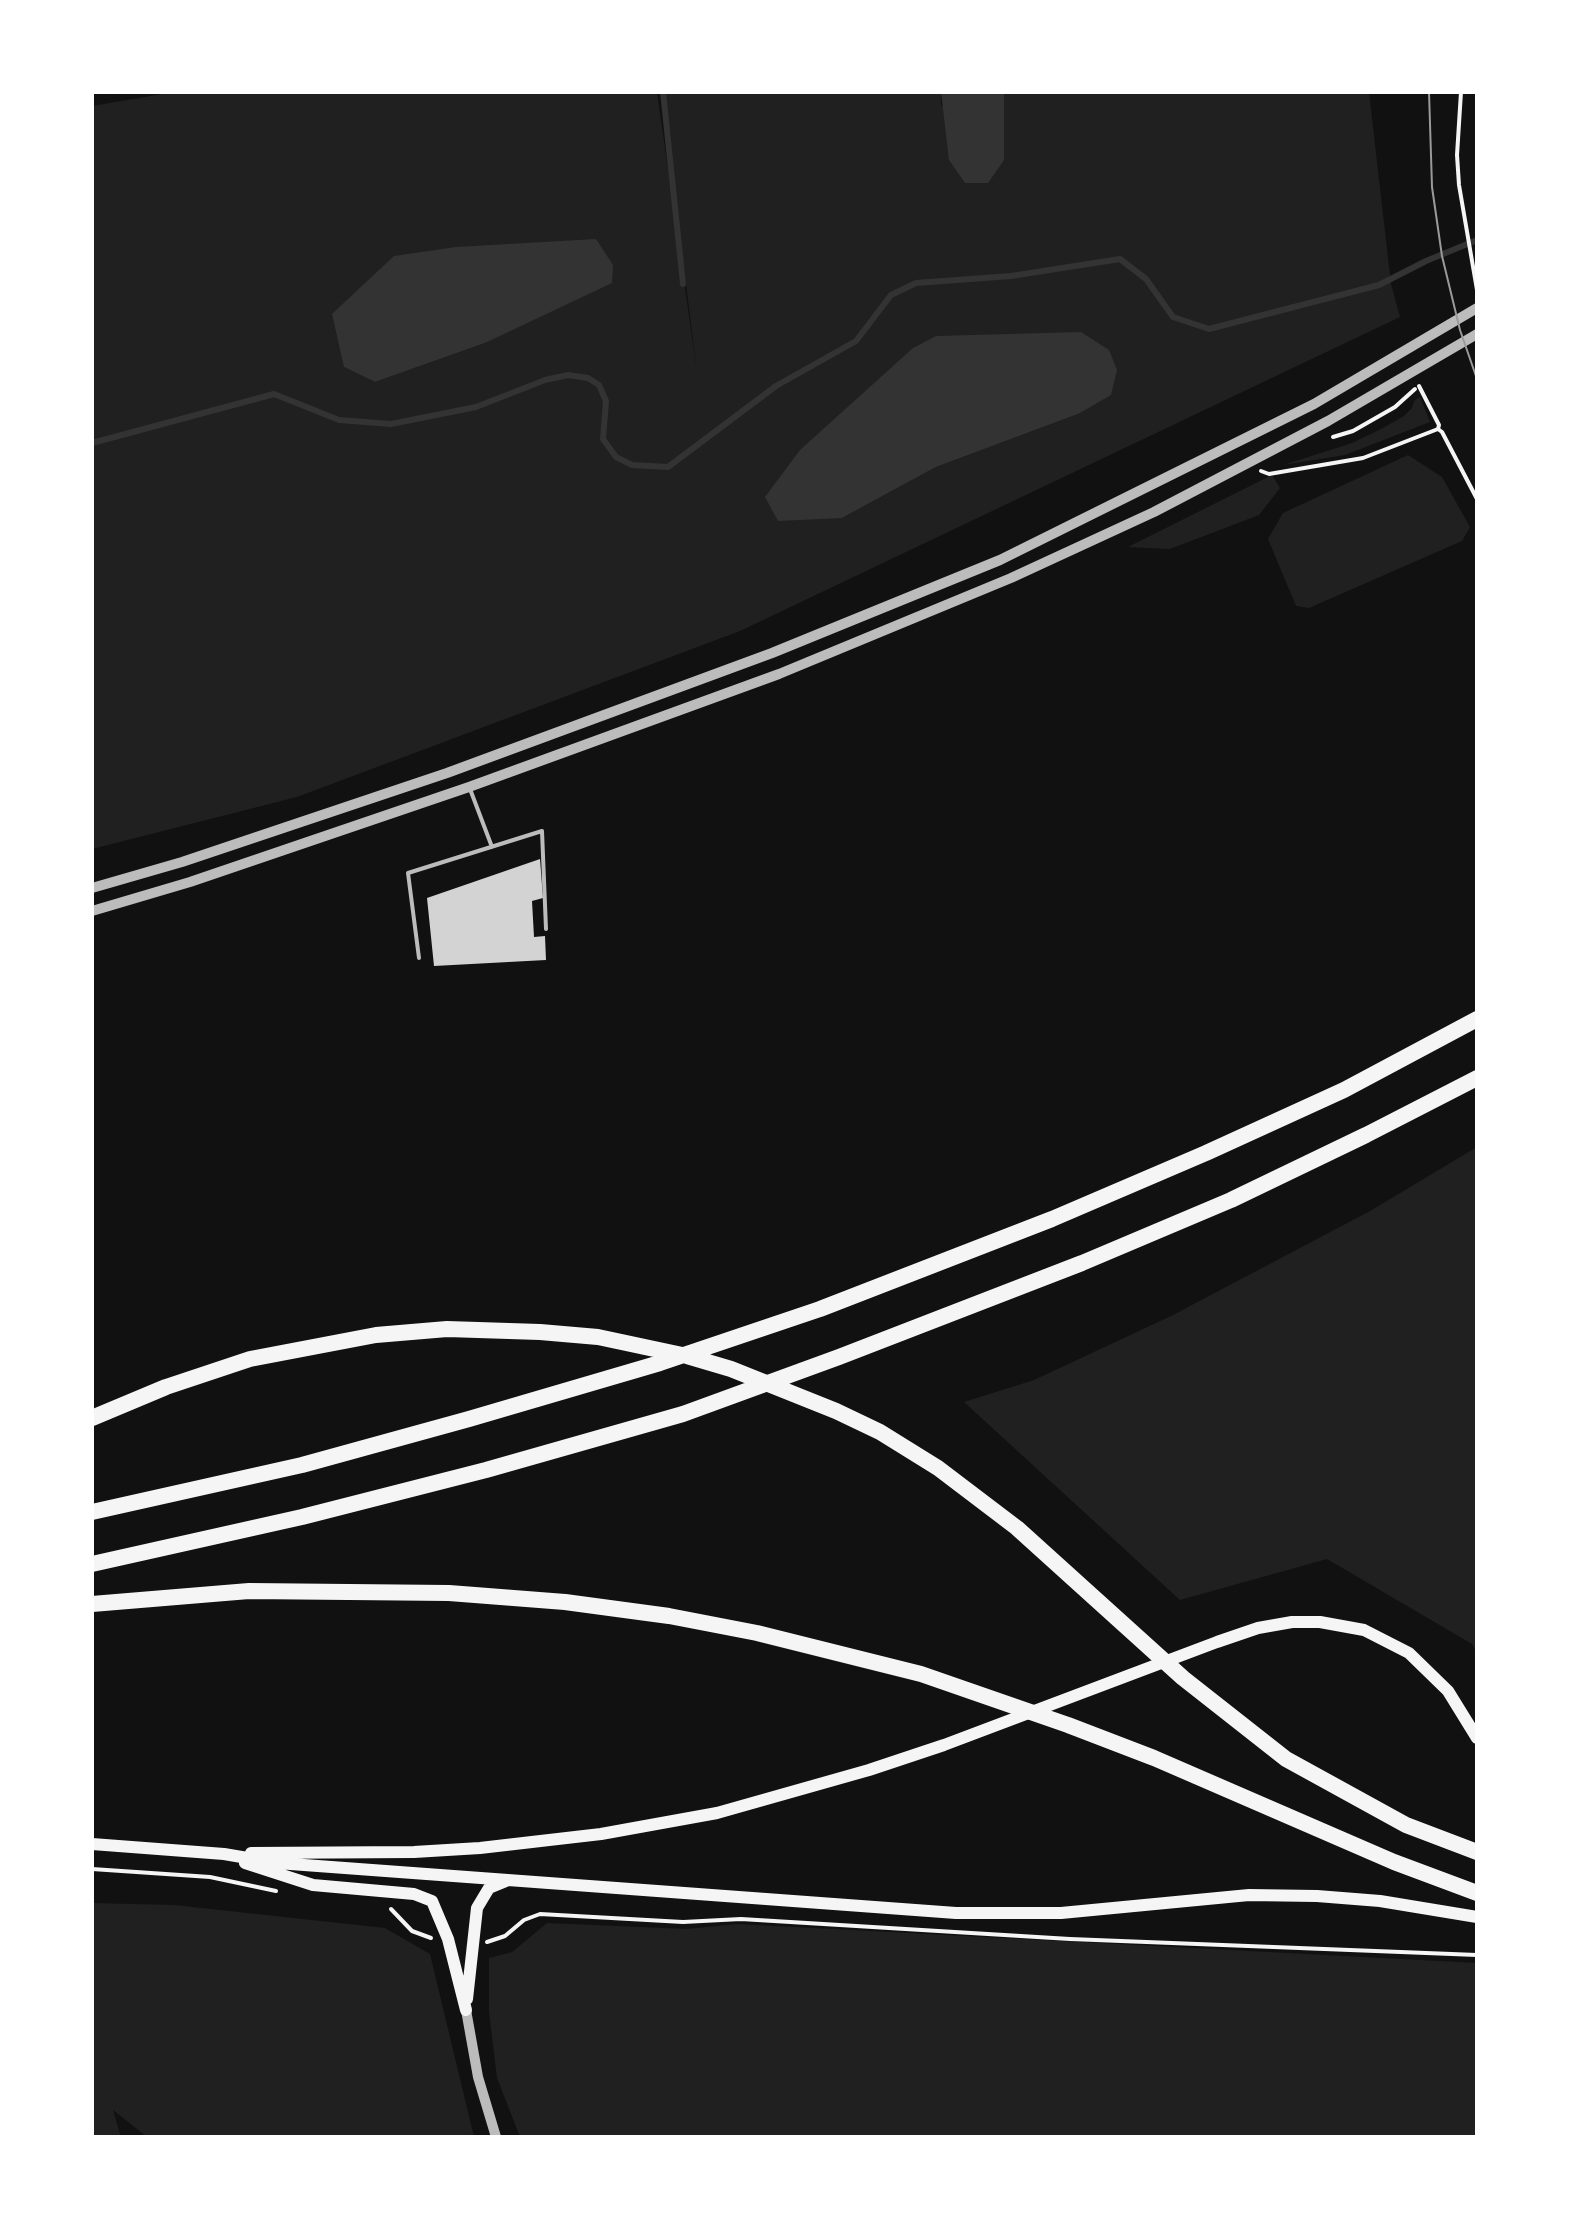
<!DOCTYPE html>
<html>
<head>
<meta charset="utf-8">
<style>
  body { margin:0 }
  #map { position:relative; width:1569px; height:2229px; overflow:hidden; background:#111; font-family:Mulish,sans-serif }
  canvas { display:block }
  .frame { position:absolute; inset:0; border:94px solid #fff; pointer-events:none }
</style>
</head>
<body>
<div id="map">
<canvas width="1569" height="2229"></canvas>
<div class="frame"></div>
</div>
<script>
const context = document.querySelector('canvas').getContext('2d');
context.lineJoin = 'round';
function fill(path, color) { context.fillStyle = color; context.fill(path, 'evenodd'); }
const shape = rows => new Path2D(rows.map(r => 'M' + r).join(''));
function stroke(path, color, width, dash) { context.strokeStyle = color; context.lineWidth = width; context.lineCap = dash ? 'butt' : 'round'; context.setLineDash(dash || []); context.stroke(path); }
const green = shape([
  [174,92,657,92,697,372,662,92,941,92,941,105,1004,160,1004,92,1369,92,1391,284,1400,317,740,631,297,797,92,849,92,106],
  [485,343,375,382,344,367],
  [1109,350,1078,414,936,467,842,518],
  [1420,397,1430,422,1345,455,1283,465,1352,443,1381,429,1404,416,1412,408,1414,401],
  [1408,455,1442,477,1470,527,1462,541,1309,608,1296,606,1268,539,1283,513],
  [1272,475,1280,488,1259,515,1170,549,1128,547],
  [1477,1147,1477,1653,1472,1644,1327,1559,1180,1600,964,1402,1034,1380,1171,1316,1370,1211],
  [92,1903,174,1905,385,1928,430,1954,474,2137,147,2137,113,2110,121,2137,92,2137],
  [547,1923,687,1929,737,1924,1477,1963,1477,2137,520,2137,497,2078,489,2012,489,1958,512,1952]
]);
const water = shape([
  [941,92,1004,92,1004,160,988,183,965,183,949,160],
  [596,239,613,265,612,283,485,343,375,382,344,367,332,314,394,256,456,247],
  [1081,332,1109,350,1117,370,1111,395,1078,414,936,467,842,518,778,521,765,497,800,450,913,348,936,336]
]);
const stream = shape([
  [663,92,683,284],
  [92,443,274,394,339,420,391,424,476,407,545,380,568,375,588,378,599,385,606,401,603,439,616,457,632,465,668,467,776,386,856,341,891,295,916,283,1011,276,1120,259,1146,279,1173,317,1209,329,1379,285,1426,261,1477,240]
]);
const building = shape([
  [540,859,543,898,532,901,534,937,545,936,546,960,434,966,427,898]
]);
const path = shape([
  [1461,92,1457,155,1459,185,1477,290],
  [1419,386,1439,425,1438,429],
  [1333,437,1353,431,1395,407,1415,389],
  [1261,471,1269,474,1363,458,1438,429,1442,432,1477,499],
  [92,1869,210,1877,276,1891],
  [391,1909,412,1931,431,1938],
  [487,1942,505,1936,524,1920,540,1914,683,1922,741,1919,1070,1939,1477,1955]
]);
const service = shape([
  [470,789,492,847],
  [419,958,408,873,542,831,546,929]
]);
const tertiary = shape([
  [92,888,182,862,447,773,772,653,1000,560,1314,404,1477,308],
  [92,911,190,882,469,787,779,674,1011,578,1154,512,1328,421,1477,334],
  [466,2010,478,2077,496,2137]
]);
const secondary = shape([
  [92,1844,224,1854,277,1863,956,1913,1061,1913,1249,1895,1317,1896,1380,1901,1477,1917],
  [251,1853,414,1852,480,1848,601,1834,717,1813,869,1770,944,1745,1217,1642,1258,1628,1292,1622,1320,1622,1364,1630,1409,1653,1448,1691,1477,1738],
  [245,1863,313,1885,414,1894,432,1901,448,1939,466,2010],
  [467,1999,477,1908,489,1888,506,1881]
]);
const motorway = shape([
  [92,1418,166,1387,250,1359,376,1335,447,1329,540,1332,598,1337,687,1356,731,1369,836,1411,880,1432,938,1468,1017,1528,1183,1678,1286,1759,1406,1825,1477,1852],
  [92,1512,302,1465,469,1419,660,1363,820,1309,1052,1219,1206,1153,1344,1090,1477,1019],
  [92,1564,302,1517,486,1470,683,1414,839,1357,1082,1263,1231,1200,1366,1135,1477,1078],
  [92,1604,249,1591,449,1593,565,1602,669,1616,757,1633,921,1674,1068,1725,1154,1758,1394,1862,1477,1893]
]);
const tram = shape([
  [1429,92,1432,187,1442,256,1460,330,1477,379]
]);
fill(green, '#202020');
fill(water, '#333');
stroke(stream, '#333', 6);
fill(building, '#d3d3d3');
stroke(path, '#f5f5f5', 4);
stroke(service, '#bcbcbc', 4);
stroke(tertiary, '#bcbcbc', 10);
stroke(secondary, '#f5f5f5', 12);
stroke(motorway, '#f5f5f5', 16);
stroke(tram, '#9a9a9a', 2);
</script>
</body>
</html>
